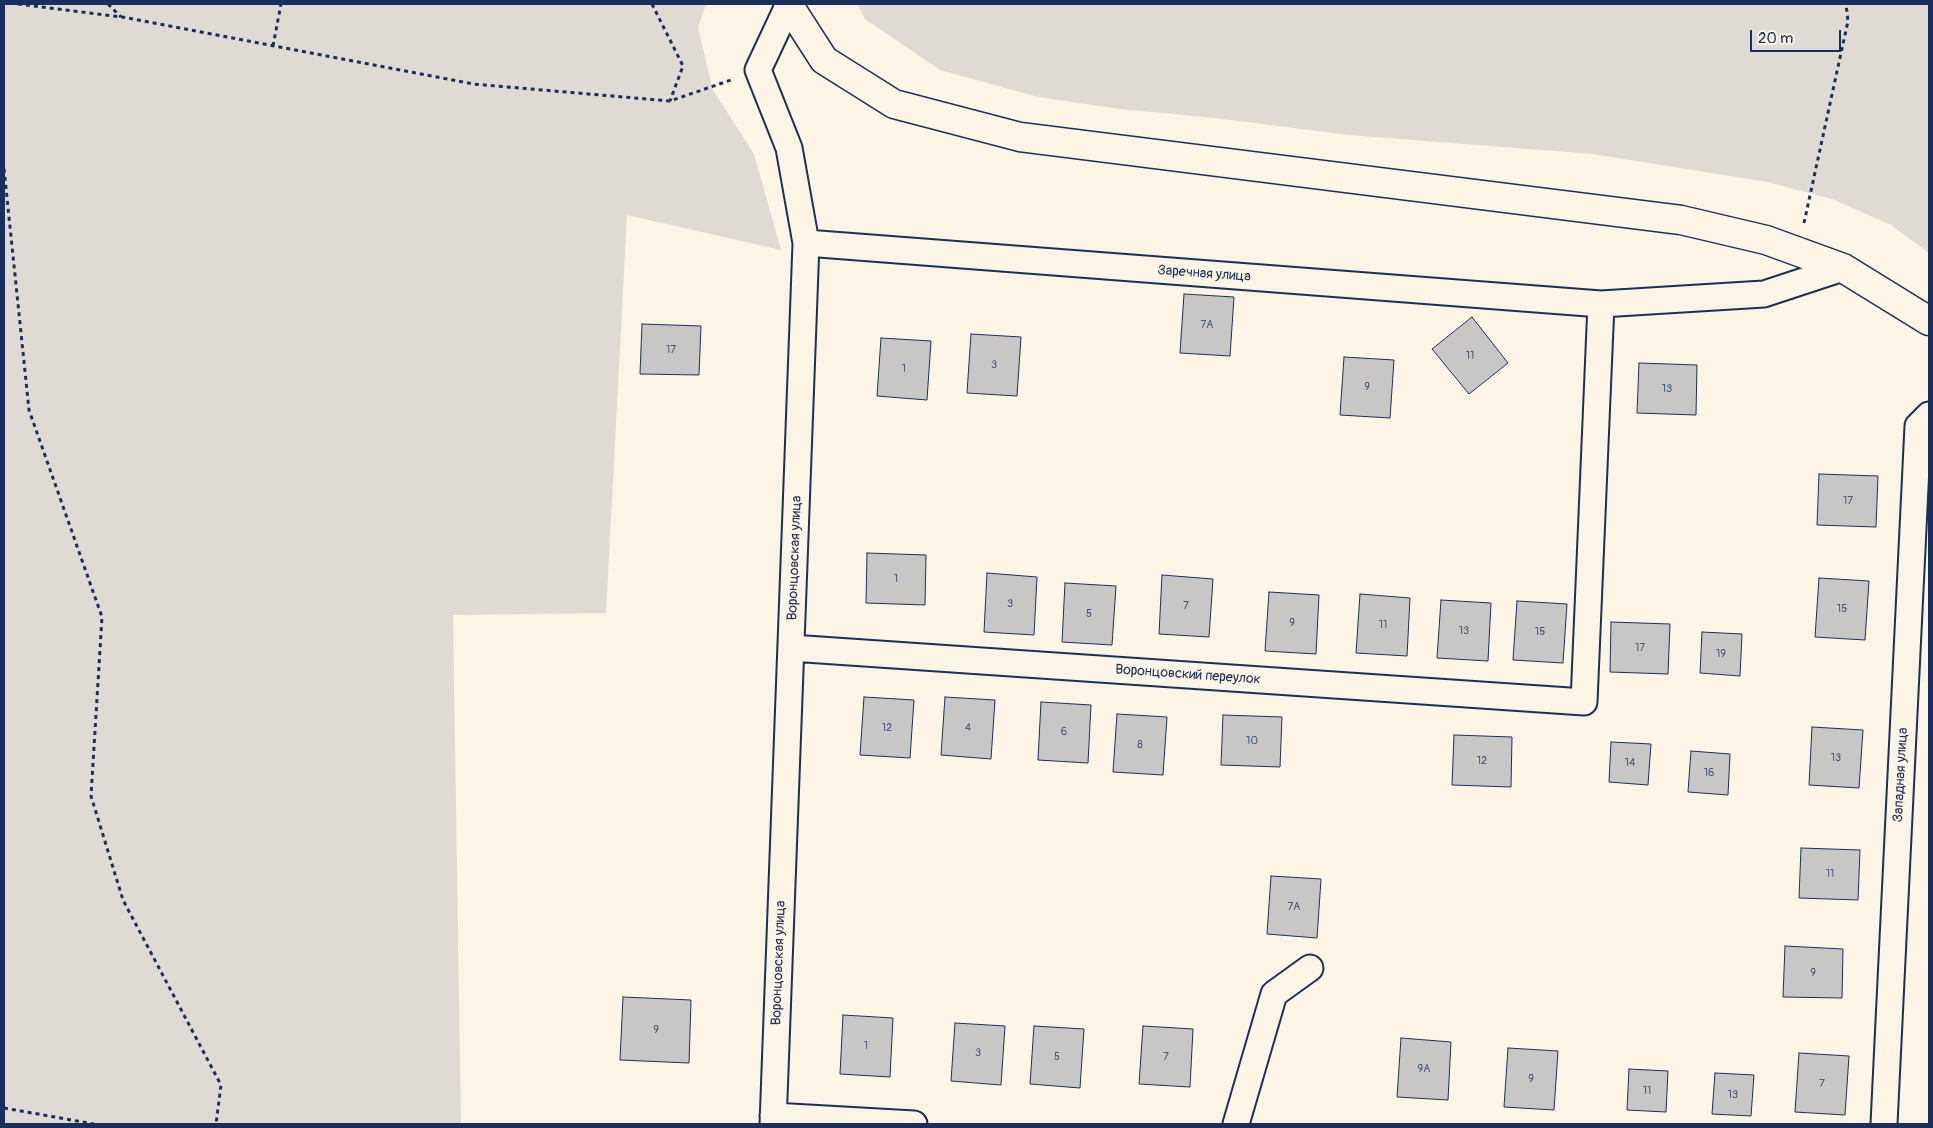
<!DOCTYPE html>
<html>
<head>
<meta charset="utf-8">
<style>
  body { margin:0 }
  #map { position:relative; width:1933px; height:1128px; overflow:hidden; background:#fcf5e5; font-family:Pangolin,sans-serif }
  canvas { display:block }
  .frame { position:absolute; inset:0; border:5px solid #1b2f5e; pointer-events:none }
  .scale { position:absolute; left:1750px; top:30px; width:91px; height:22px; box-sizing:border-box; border:2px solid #1b2f5e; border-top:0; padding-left:6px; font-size:15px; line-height:18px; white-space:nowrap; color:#1b2f5e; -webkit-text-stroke:4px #fcf5e5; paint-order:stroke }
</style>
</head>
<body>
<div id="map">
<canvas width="1933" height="1128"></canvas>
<div class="frame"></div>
<div class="scale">20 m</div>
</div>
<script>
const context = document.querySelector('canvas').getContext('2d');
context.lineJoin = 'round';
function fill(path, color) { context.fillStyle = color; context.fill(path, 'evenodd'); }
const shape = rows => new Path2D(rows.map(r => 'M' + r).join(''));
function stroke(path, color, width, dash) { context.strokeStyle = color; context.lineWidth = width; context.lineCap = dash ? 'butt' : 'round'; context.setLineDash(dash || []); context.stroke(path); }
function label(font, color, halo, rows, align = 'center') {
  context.font = font + ' Pangolin,sans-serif'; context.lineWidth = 4; context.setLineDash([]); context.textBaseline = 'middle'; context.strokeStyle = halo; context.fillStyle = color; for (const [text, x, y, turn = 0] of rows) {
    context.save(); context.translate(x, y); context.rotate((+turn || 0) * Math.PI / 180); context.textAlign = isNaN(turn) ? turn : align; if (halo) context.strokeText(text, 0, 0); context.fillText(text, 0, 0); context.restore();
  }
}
const green = shape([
  [4,4,706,4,698,28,713,90,754,154,781,250,627,215,606,613,453,615,461,1124,4,1124],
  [857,4,1929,4,1929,253,1891,225,1832,199,1767,182,1593,154,1349,135,1215,118,1120,109,1038,97,940,70,865,19]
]);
const building = shape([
  [1184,294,1234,297,1230,356,1180,353,1184,294],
  [1472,317,1508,363,1469,394,1432,349,1472,317],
  [642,324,701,326,699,375,640,374,642,324],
  [971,334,1021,337,1017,396,967,393,971,334],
  [881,338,931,341,927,400,877,396,881,338],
  [1344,357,1394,360,1390,418,1340,415,1344,357],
  [1639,363,1697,365,1696,415,1637,413,1639,363],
  [1819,474,1878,476,1876,527,1817,525,1819,474],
  [867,553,926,555,925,605,866,603,867,553],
  [987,573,1037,577,1034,635,984,632,987,573],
  [1162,575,1213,579,1209,637,1159,634,1162,575],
  [1819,578,1869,581,1865,640,1815,637,1819,578],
  [1065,583,1116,586,1112,645,1062,642,1065,583],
  [1269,592,1319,595,1316,654,1265,651,1269,592],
  [1360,594,1410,598,1407,656,1356,653,1360,594],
  [1441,600,1491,603,1488,661,1437,658,1441,600],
  [1517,601,1567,604,1563,663,1513,660,1517,601],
  [1611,622,1670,624,1668,674,1610,672,1611,622],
  [1702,632,1742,634,1740,676,1700,673,1702,632],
  [864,697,914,700,910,758,860,755,864,697],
  [945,697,995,700,991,759,941,755,945,697],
  [1041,702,1091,705,1088,763,1038,760,1041,702],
  [1117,714,1167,717,1163,775,1113,772,1117,714],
  [1223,715,1282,717,1280,767,1221,765,1223,715],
  [1812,727,1863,730,1859,788,1809,785,1812,727],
  [1454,735,1512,737,1511,787,1452,785,1454,735],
  [1611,742,1651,744,1648,785,1609,782,1611,742],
  [1691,751,1730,754,1728,795,1688,792,1691,751],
  [1801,848,1860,850,1858,900,1799,898,1801,848],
  [1271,876,1321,879,1317,938,1267,934,1271,876],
  [1785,946,1843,949,1842,998,1783,997,1785,946],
  [623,997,691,1000,689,1063,620,1060,623,997],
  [843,1015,893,1018,890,1077,840,1074,843,1015],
  [955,1023,1005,1026,1001,1085,951,1081,955,1023],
  [1034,1026,1084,1029,1080,1088,1030,1084,1034,1026],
  [1143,1026,1193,1029,1190,1087,1139,1084,1143,1026],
  [1401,1038,1451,1042,1448,1100,1397,1097,1401,1038],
  [1508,1048,1558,1051,1554,1110,1504,1107,1508,1048],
  [1799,1053,1849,1056,1845,1115,1795,1112,1799,1053],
  [1629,1069,1668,1071,1666,1112,1627,1110,1629,1069],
  [1715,1073,1754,1075,1751,1116,1712,1114,1715,1073]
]);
const path = shape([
  [18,4,122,17,473,84,670,101,731,80],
  [108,4,121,17],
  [652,4,683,66,670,101],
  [273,46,281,4],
  [4,169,29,410,102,617,91,796,123,900,221,1085,216,1124],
  [1804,223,1848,21,1846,4],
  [4,1108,94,1124]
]);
const street = shape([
  [806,243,1601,304],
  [791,648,1584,702,1601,304,1764,294,1843,268],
  [773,1116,914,1124],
  [773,1124,806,243,789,148,758,70,788,6],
  [1236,1124,1274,994,1310,968],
  [1884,1124,1918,426,1929,415]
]);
const secondary = shape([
  [788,4,824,60,894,104,1020,137,1681,220,1766,240,1843,268,1929,321]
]);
const numberNames = [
  ["7А",1207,325],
  ["17",671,350],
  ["11",1470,356],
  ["3",994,365],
  ["1",904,369],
  ["9",1367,387],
  ["13",1667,389],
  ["17",1848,501],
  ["1",896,579],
  ["3",1010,604],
  ["7",1186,606],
  ["15",1842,609],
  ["5",1089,614],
  ["9",1292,623],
  ["11",1383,625],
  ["13",1464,631],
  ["15",1540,632],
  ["17",1640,648],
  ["19",1721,654],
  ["12",887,728],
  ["4",968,728],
  ["6",1064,732],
  ["10",1252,741],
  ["8",1140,745],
  ["13",1836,758],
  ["12",1482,761],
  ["14",1630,763],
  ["16",1709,773],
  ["11",1830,874],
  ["7А",1294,907],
  ["9",1813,973],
  ["9",656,1030],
  ["1",866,1046],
  ["3",978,1053],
  ["5",1057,1057],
  ["7",1166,1057],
  ["9А",1424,1069],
  ["9",1531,1079],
  ["7",1822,1084],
  ["11",1647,1091],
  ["13",1733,1095]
];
const streetNames = [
  ["Заречная улица",1204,274,4],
  ["Воронцовская улица",795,558,-88],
  ["Воронцовский переулок",1188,675,4],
  ["Западная улица",1901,775,-87],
  ["Воронцовская улица",779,963,-88]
];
fill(green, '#dfdbd4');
fill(building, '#c8c7c6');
stroke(building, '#1b2f5e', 1);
stroke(street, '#1b2f5e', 29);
stroke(secondary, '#1b2f5e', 31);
stroke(path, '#1b2f5e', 3, [4, 4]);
stroke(street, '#fcf5e5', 25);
stroke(secondary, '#fcf5e5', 28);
label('11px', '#465578', null, numberNames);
label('14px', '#1b2f5e', '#fcf5e5', streetNames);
</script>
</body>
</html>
